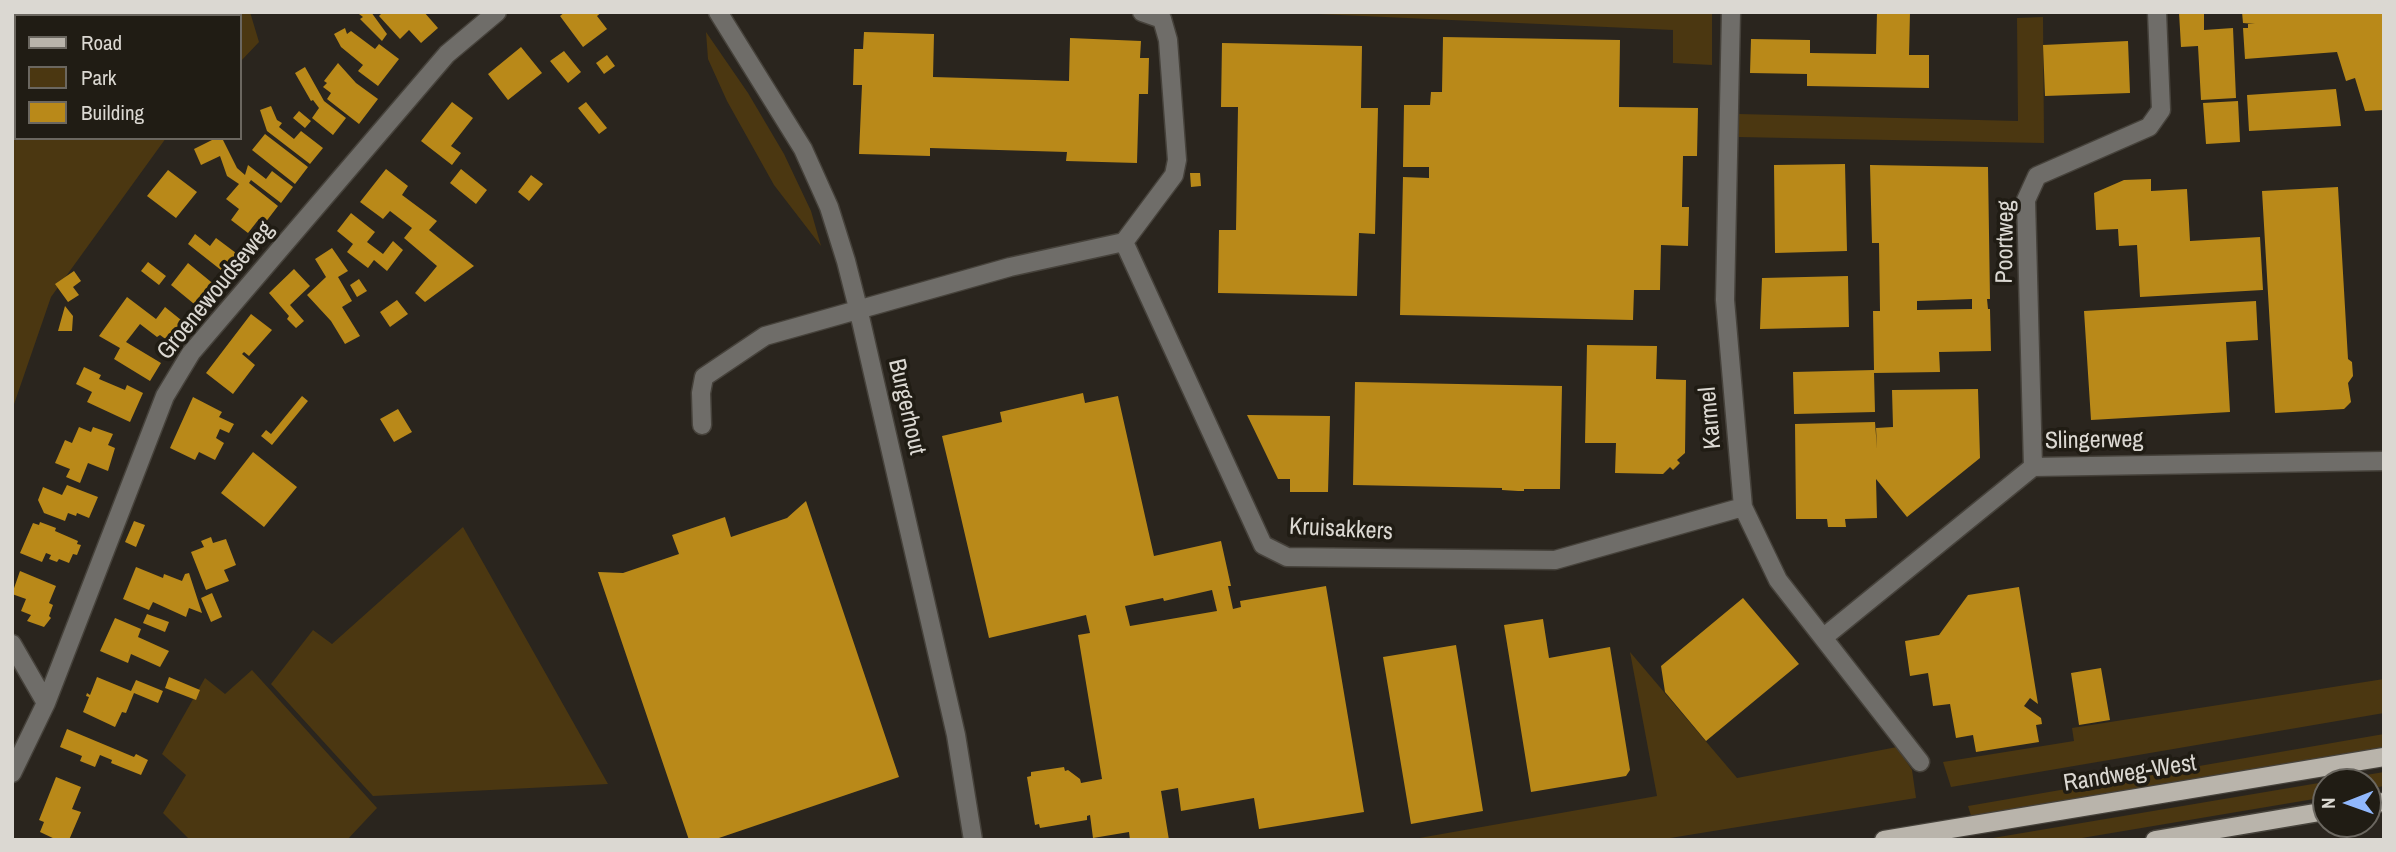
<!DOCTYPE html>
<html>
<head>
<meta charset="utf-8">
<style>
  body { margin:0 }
  #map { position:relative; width:2396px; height:852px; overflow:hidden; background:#2a251e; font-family:"Archivo Narrow",sans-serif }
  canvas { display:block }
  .frame { position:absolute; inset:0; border:14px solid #dbd8d2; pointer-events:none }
  .legend { position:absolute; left:14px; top:14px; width:228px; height:126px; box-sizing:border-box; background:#201c14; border:2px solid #6b6760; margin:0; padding:9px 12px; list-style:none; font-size:21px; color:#dbd8d2 }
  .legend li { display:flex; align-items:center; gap:14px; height:35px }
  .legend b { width:35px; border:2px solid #6b6760 }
  .north { position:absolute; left:2312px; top:768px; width:70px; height:70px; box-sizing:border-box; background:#201c14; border:2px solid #6b6760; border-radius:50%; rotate:269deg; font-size:19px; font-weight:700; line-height:28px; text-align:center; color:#dbd8d2 }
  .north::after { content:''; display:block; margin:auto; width:24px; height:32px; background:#91b8fd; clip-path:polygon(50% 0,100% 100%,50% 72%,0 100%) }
</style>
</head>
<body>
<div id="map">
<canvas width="2396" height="852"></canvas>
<div class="frame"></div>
<ul class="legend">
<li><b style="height:9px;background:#b9b4ab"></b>Road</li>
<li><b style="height:19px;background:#4b3711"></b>Park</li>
<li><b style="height:19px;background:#b98919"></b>Building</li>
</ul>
<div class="north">N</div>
</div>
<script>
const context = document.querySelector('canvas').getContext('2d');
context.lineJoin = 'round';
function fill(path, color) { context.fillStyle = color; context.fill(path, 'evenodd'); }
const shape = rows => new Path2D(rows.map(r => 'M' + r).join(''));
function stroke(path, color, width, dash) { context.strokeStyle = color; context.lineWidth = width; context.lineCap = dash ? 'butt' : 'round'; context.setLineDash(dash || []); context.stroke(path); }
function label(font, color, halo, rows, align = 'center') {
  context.font = font + ' "Archivo Narrow",sans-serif'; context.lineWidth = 7; context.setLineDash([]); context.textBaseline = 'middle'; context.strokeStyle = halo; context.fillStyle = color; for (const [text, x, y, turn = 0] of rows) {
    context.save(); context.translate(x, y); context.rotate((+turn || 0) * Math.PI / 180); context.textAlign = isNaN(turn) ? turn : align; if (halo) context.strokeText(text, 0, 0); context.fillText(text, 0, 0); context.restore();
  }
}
const green = shape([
  [145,12,250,12,259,42,240,62,240,16,135,16],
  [1274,12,1712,12,1712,65,1673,63,1673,30],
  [2043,17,2044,143,1738,137,1739,114,2018,121,2017,18],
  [706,32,748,93,784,154,811,211,821,246,774,185,727,101,708,59],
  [16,56,16,138,166,138,51,297,12,410,12,57],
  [463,527,608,784,373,796,271,684,313,630,332,644],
  [1630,652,1737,778,1897,747,1912,770,1916,798,1658,840,1408,840,1657,796],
  [252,670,377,808,347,840,190,840,163,813,186,775,162,754,205,678,225,694],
  [2384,679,2384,713,1951,787,1943,762,2074,741,2072,728],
  [2384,734,2384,751,1973,822,1968,806],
  [2384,772,2384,786,2368,789,2368,782,2326,782,2326,797,2070,840,1981,840]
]);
const building = shape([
  [361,12,371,12,387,34,382,41,360,19,363,17,359,14],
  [383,12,424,12,438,28,421,43,409,30,400,39,379,16],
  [565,12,602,12,597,16,607,29,583,47,560,16],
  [1877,12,1910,12,1909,55,1929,55,1929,88,1807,86,1807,74,1750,73,1751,39,1810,40,1810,53,1876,54],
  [2179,12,2204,12,2204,30,2233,28,2236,98,2201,100,2198,46,2181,47],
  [2242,12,2384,12,2384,110,2365,111,2355,78,2346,81,2337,52,2245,59,2243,28,2248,28,2248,24,2255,24,2243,23],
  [345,28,347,34,351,31,375,49,379,44,399,59,378,86,358,71,363,65,341,47,334,34],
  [864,32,934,34,933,77,1069,81,1070,38,1141,41,1140,58,1149,58,1148,94,1139,94,1137,163,1066,161,1067,152,930,148,930,156,859,154,862,85,853,85,854,49,863,49],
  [1443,37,1620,40,1619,107,1698,108,1697,156,1683,156,1682,207,1689,207,1688,246,1661,245,1660,290,1634,290,1633,320,1400,315,1403,177,1429,178,1429,167,1403,167,1404,105,1430,105,1431,92,1442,92],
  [2128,41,2130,93,2045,96,2043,45],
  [1222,43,1362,46,1361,108,1378,108,1375,234,1359,233,1357,296,1218,293,1219,230,1236,230,1238,107,1221,107],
  [521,47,542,73,508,100,488,74],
  [564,51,581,72,568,83,550,61],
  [607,55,615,66,604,74,596,63],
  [338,63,356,83,378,99,359,124,327,99,331,93,323,87,327,83,324,81],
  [305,67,324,101,346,118,333,135,312,118,319,108,313,100,311,101,295,73],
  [2336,89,2341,126,2249,131,2247,95],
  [2238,101,2240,142,2206,144,2203,103],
  [452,102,473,118,451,146,461,153,452,165,421,141],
  [586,102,607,128,599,134,578,108],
  [271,106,277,120,282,123,279,127,294,139,301,131,323,148,310,164,267,131,260,110],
  [299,111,311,121,305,128,293,118],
  [265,134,308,167,295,184,252,150],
  [216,138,222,138,237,168,245,175,248,165,266,179,272,171,293,187,281,203,251,180,249,183,278,206,265,223,259,219,248,233,231,220,239,209,226,199,239,184,227,176,220,156,201,165,194,149],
  [1845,164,1847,251,1775,253,1774,165],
  [1870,165,1988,167,1990,299,1987,299,1988,309,1990,309,1991,351,1939,352,1940,372,1874,373,1875,412,1794,414,1793,372,1874,370,1873,311,1880,311,1879,243,1872,243],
  [1972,299,1972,309,1917,310,1917,301],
  [386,169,408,186,402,195,437,221,429,230,474,266,425,302,415,293,437,266,404,238,412,228,390,211,383,219,360,202],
  [461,169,487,190,476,204,450,183],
  [168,170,197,192,176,218,147,196],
  [1190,173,1200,173,1201,186,1191,187],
  [531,175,543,184,529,201,518,192],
  [2151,179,2151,191,2187,189,2190,241,2260,237,2263,290,2140,297,2137,245,2119,246,2118,229,2096,230,2094,193,2124,180],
  [2338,187,2348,359,2352,362,2353,376,2348,383,2351,402,2344,409,2275,413,2262,191],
  [351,213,375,232,367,242,383,254,393,241,403,250,387,271,374,260,368,268,347,252,353,244,337,231],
  [195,234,210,246,216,238,240,256,226,274,188,244],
  [332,248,348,271,338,277,352,301,342,307,360,336,345,344,331,321,307,295,326,277,315,259],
  [148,262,166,276,159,285,141,271],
  [188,263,216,286,199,308,171,285],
  [294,269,310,286,290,305,304,321,296,328,287,319,289,316,269,293],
  [74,271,81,281,73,287,79,295,68,302,55,284],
  [1848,276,1849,327,1760,329,1762,278],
  [359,279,367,291,357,297,350,285],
  [127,297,156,319,165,307,186,324,171,343,160,335,157,337,140,324,126,342,161,363,150,381,114,359,120,348,99,336],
  [397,300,408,314,390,327,380,312],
  [2256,301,2258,340,2226,342,2230,412,2091,420,2084,311],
  [65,306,73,316,72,331,58,331],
  [251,314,272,330,249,356,244,352,242,354,255,365,233,394,206,373],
  [1587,345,1657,346,1656,379,1686,380,1685,453,1677,460,1680,463,1673,470,1670,467,1663,474,1615,473,1616,443,1585,443],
  [84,367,101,375,99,379,125,390,127,385,143,393,130,422,87,402,92,392,76,384],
  [1355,382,1562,386,1560,489,1524,489,1524,491,1518,491,1502,490,1502,488,1353,485],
  [1978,389,1980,458,1907,517,1876,479,1877,518,1845,519,1846,527,1828,527,1827,519,1796,519,1795,424,1875,422,1877,449,1876,428,1893,427,1892,390],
  [1083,393,1085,403,1118,396,1154,556,1221,541,1231,586,1228,586,1233,609,1241,607,1240,601,1326,586,1364,812,1259,829,1254,798,1181,811,1178,788,1161,791,1169,840,1130,840,1129,832,1093,838,1090,815,1087,816,1087,820,1040,828,1039,824,1035,825,1027,777,1031,776,1031,772,1064,767,1065,771,1068,770,1080,779,1081,783,1102,779,1078,635,1090,633,1086,615,989,638,942,436,1002,422,1000,412],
  [1212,590,1217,611,1130,626,1125,606,1163,598,1164,601],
  [302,396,308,401,272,445,261,436,266,430,271,434],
  [193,397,222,412,219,417,234,424,229,433,220,429,216,438,224,443,215,460,199,452,195,460,170,448],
  [398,409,412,432,394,442,380,419],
  [1247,415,1330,416,1328,492,1290,492,1290,479,1278,479],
  [79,427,91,432,93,427,113,434,108,445,115,448,108,471,88,463,80,483,66,477,70,469,55,463,65,440,72,443],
  [253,452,297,487,264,527,221,493],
  [67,485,98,497,89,518,77,513,76,516,68,513,65,521,44,513,38,500,43,487,62,495],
  [806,501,899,777,713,840,689,840,598,572,623,573,679,554,672,535,725,517,731,537,787,518],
  [134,521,145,525,136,547,125,542],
  [40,522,56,528,55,531,78,541,77,544,81,545,77,555,73,554,69,563,59,559,57,562,49,559,51,555,46,553,42,562,20,553,33,523,39,525],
  [211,537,213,543,226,539,236,565,224,570,229,581,206,590,191,552,204,547,201,541],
  [136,567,163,578,164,574,182,581,185,574,189,573,202,613,189,608,186,617,153,602,149,610,123,599],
  [20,571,56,586,49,603,53,605,49,616,51,618,44,627,27,621,31,615,21,611,26,599,12,594],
  [2019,587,2038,704,2030,698,2024,706,2041,718,2042,724,2036,725,2039,742,1976,752,1973,735,1956,738,1950,704,1933,706,1928,673,1910,676,1905,641,1939,635,1968,595],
  [212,593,222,617,211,622,201,598],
  [1743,598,1799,664,1706,741,1665,692,1661,666],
  [147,614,169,622,165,632,143,623],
  [115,618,141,629,138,637,169,651,160,667,131,654,128,663,100,651],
  [1543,619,1549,658,1610,647,1630,770,1626,776,1531,792,1504,625],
  [1456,645,1483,811,1411,824,1383,657],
  [2101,668,2110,720,2079,725,2071,673],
  [97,677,131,691,136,680,163,691,158,703,134,693,126,713,122,712,115,727,83,712,89,697,86,696,87,693,90,695],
  [169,677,200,690,196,700,165,688],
  [67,729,134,757,136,754,148,760,141,775,111,763,112,760,100,755,95,767,80,761,82,756,60,747],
  [56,777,81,787,72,809,81,812,69,840,57,840,40,832,44,822,39,820]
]);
const minor = shape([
  [718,12,803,149,829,207,846,261,858,308,956,735,973,840],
  [1142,12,1162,19,1168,40,1177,160,1174,175,1124,242,1263,545,1287,557,1555,560,1743,507],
  [1731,12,1725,300,1743,507,1778,580,1920,762],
  [702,425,701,393,704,377,765,336,1010,267,1124,242],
  [2033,467,2026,200,2037,176,2149,127,2161,110,2157,12],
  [1824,637,2033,467,2384,461],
  [12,644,46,703],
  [12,773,46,703,165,396,191,353,447,54,497,12]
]);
const major = shape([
  [2368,804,2384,802],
  [1884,840,2384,757],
  [2155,840,2326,811]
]);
const streetNames = [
  ["Poortweg",2006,242,-89],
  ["Groenewoudseweg",216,291,-51],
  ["Burgerhout",906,407,77],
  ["Karmel",1711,418,-95],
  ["Slingerweg",2094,441,-1],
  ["Kruisakkers",1341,530,3],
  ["Randweg-West",2130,774,-9]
];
fill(green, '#4b3711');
fill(building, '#b98919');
stroke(minor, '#46423b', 21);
stroke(major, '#46423b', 21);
stroke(minor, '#6f6d69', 18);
stroke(major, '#b9b4ab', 18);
label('24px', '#dbd8d2', '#201c14', streetNames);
</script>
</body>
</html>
